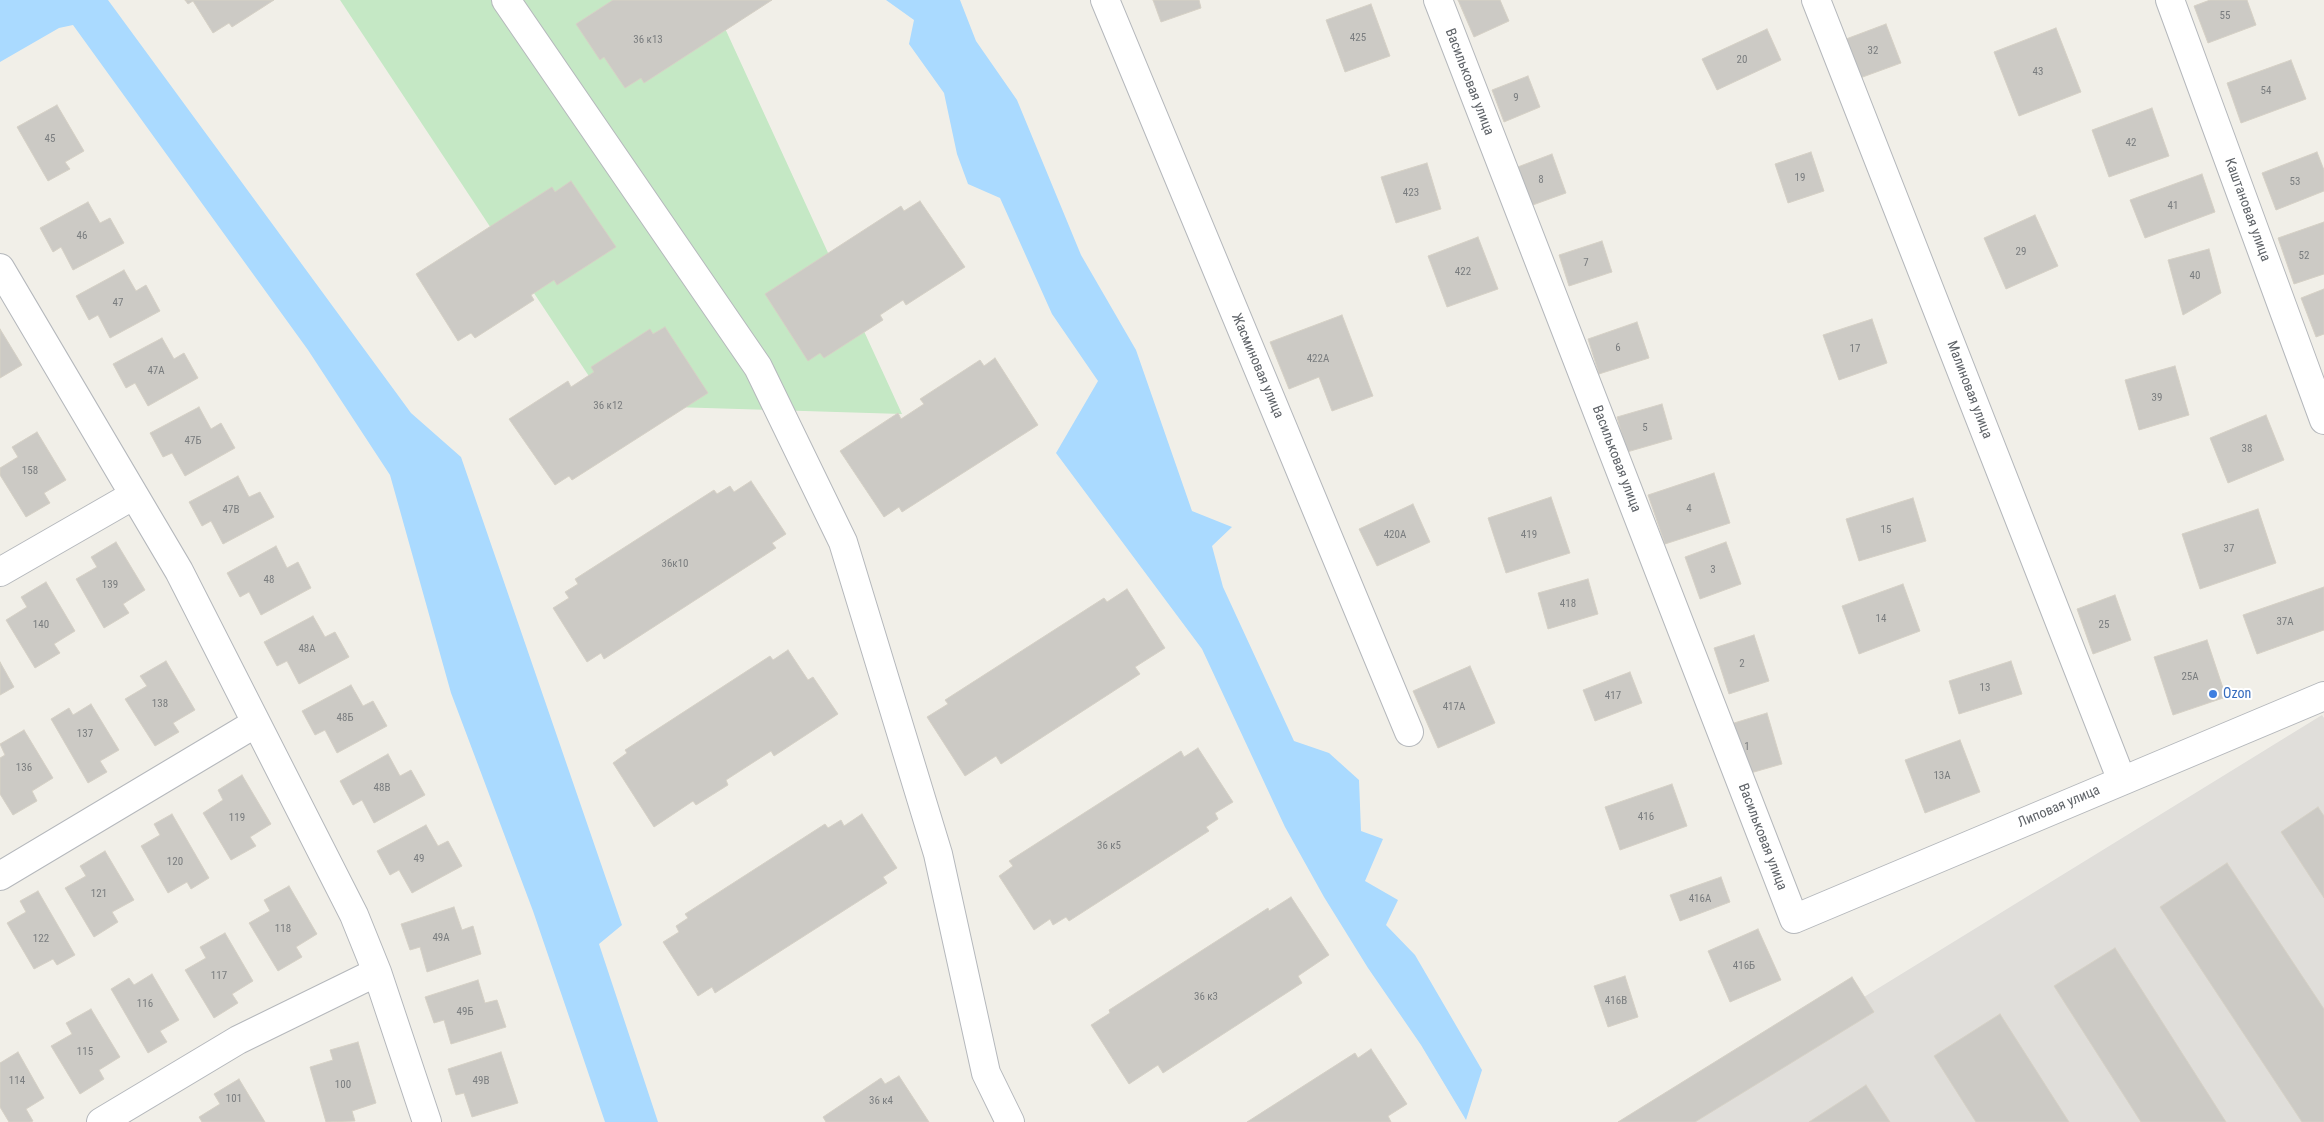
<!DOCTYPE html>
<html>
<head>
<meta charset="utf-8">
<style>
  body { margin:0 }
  canvas { display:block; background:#f1efe8 }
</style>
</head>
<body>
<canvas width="2324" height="1122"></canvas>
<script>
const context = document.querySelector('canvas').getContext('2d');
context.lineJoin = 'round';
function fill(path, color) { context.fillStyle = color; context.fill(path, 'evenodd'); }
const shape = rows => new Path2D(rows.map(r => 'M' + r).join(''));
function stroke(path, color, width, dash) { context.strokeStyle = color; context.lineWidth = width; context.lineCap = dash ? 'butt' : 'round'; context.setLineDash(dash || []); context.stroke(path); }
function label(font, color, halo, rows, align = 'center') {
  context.font = font + ' "Roboto Condensed",sans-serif'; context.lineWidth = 4; context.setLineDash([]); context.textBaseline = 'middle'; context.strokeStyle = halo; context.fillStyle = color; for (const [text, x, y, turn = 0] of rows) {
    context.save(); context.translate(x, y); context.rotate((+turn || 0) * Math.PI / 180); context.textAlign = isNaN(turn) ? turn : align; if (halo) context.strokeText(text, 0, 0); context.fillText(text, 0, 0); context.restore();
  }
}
const industrial = shape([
  [2322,715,2324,718,2324,1122,1661,1122]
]);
const green = shape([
  [340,0,712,0,902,414,608,405]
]);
const water = shape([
  [0,0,108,0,411,413,461,457,622,925,599,944,658,1122,605,1122,533,911,451,693,390,475,308,350,73,25,59,28,0,62],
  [886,0,960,0,976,41,1017,100,1081,255,1136,350,1192,511,1232,527,1212,546,1223,587,1294,741,1329,753,1359,780,1361,831,1383,839,1365,881,1398,900,1386,925,1415,955,1482,1070,1466,1120,1421,1045,1368,968,1324,897,1285,827,1202,649,1056,453,1098,381,1052,314,1000,198,968,184,957,154,944,93,909,44,914,20]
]);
const building = shape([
  [185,0,274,0,232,27,229,23,213,33,193,1,188,4,185,0],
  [613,0,772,0,644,83,641,78,625,88,604,57,600,60,576,24,613,0],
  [1153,0,1199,0,1201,8,1161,22,1153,0],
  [1458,0,1500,0,1509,21,1474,37,1458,0],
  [2210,0,2247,0,2256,25,2208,43,2194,6,2210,0],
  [1371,4,1390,56,1345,72,1326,20,1371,4],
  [1886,24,1901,63,1860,78,1846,39,1886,24],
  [2056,28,2081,92,2019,116,1994,52,2056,28],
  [1767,29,1781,60,1717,90,1702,59,1767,29],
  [2291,60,2306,99,2241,123,2227,83,2291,60],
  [1528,76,1540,107,1504,122,1492,90,1528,76],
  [57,105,84,151,65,162,70,169,48,181,17,127,57,105],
  [2152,108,2169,156,2109,177,2092,130,2152,108],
  [1811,152,1824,191,1788,203,1775,164,1811,152],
  [2317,152,2324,170,2324,191,2276,210,2262,173,2317,152],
  [1552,154,1566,193,1530,206,1515,168,1552,154],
  [1427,163,1441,209,1396,223,1381,177,1427,163],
  [2202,174,2215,212,2145,238,2130,200,2202,174],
  [571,181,616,247,557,285,554,280,531,295,534,300,475,338,471,333,458,341,416,274,552,187,555,192,571,181],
  [920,201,965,267,906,305,903,300,880,315,883,320,824,358,820,353,808,361,765,294,901,206,904,211,920,201],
  [88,202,100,223,110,218,124,243,73,270,61,247,53,252,40,228,88,202],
  [2035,215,2058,266,2006,289,1984,238,2035,215],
  [2324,222,2324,274,2294,284,2278,238,2324,222],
  [1478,237,1498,289,1447,307,1428,256,1478,237],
  [1602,241,1612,272,1569,286,1559,255,1602,241],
  [2209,249,2221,293,2183,315,2168,260,2209,249],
  [124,270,136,291,146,285,160,311,110,338,98,315,89,320,76,296,124,270],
  [2324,289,2324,334,2316,337,2301,298,2324,289],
  [1342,315,1373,396,1332,411,1319,377,1289,389,1270,342,1342,315],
  [1872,319,1887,363,1839,380,1823,335,1872,319],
  [1637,322,1649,358,1599,374,1588,339,1637,322],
  [665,327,708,393,572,480,569,476,555,485,509,419,568,381,571,387,594,372,591,367,650,329,653,334,665,327],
  [0,329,22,365,0,378,0,329],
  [162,338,174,359,184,353,198,378,148,406,135,383,126,388,113,364,162,338],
  [995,358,1038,425,902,512,899,507,884,517,840,451,898,413,901,419,924,404,920,399,980,360,984,366,995,358],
  [2175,366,2189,415,2139,430,2125,380,2175,366],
  [1662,404,1672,439,1627,452,1617,417,1662,404],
  [199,407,211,429,221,423,235,448,185,476,172,453,163,457,150,433,199,407],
  [2266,415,2284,460,2228,483,2210,438,2266,415],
  [37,432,66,480,44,493,50,503,26,517,0,475,0,468,18,457,12,447,37,432],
  [1714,473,1730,523,1665,544,1648,495,1714,473],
  [238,476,249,497,260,492,274,517,223,544,211,521,202,526,189,502,238,476],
  [751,481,786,534,772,543,776,548,604,659,601,653,587,662,553,608,569,598,565,592,578,584,575,579,714,490,717,494,730,486,734,492,751,481],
  [1551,497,1570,553,1506,573,1488,518,1551,497],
  [1913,498,1926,541,1859,561,1846,519,1913,498],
  [1413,504,1430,542,1377,566,1359,529,1413,504],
  [2258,509,2276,563,2200,589,2182,534,2258,509],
  [116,542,145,590,123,604,129,613,104,628,76,579,97,567,91,557,116,542],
  [1726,542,1741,584,1700,599,1685,557,1726,542],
  [276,546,287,568,298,562,311,588,261,615,249,592,240,597,227,573,276,546],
  [1588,579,1598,614,1548,629,1538,593,1588,579],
  [46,582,75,631,54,644,60,653,35,668,6,620,27,607,21,597,46,582],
  [1903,584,1920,631,1859,654,1842,606,1903,584],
  [2324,587,2324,630,2257,654,2243,615,2324,587],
  [1127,589,1165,648,1135,667,1140,674,1001,764,996,756,965,776,927,717,948,704,945,700,1104,598,1107,602,1127,589],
  [2115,595,2131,640,2093,654,2077,609,2115,595],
  [313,616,325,637,335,632,349,657,299,684,287,661,277,666,264,642,313,616],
  [1754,635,1769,681,1729,694,1714,648,1754,635],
  [2207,640,2226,697,2173,715,2154,657,2207,640],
  [788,650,808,680,813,677,838,714,774,756,771,751,726,780,728,785,696,805,693,801,654,827,613,763,627,753,625,750,770,656,773,660,788,650],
  [166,661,195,710,173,723,179,732,155,746,125,699,147,686,140,676,166,661],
  [2011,661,2022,694,1959,714,1949,681,2011,661],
  [0,662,14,687,0,695,0,662],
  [1470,666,1495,723,1438,748,1413,691,1470,666],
  [1630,672,1642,703,1595,721,1583,690,1630,672],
  [351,685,363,706,373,701,387,726,337,753,325,730,315,735,302,711,351,685],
  [91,704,119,750,100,761,107,772,88,783,51,719,69,708,73,715,91,704],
  [1767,713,1782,764,1726,780,1711,730,1767,713],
  [24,730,53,778,32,791,37,801,13,815,0,794,0,758,5,755,0,744,24,730],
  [1960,740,1980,792,1925,813,1905,760,1960,740],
  [1198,748,1233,802,1215,813,1218,819,1206,827,1209,831,1069,921,1066,917,1053,925,1050,919,1034,930,999,876,1013,866,1009,861,1181,751,1184,757,1198,748],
  [388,754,400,776,411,770,425,795,374,823,362,800,353,805,340,781,388,754],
  [242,775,271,824,250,837,256,846,231,860,203,813,223,800,218,790,242,775],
  [1672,784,1687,826,1620,850,1605,807,1672,784],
  [2318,807,2324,816,2324,898,2281,832,2318,807],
  [172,814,209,878,191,889,187,882,168,893,141,846,160,835,154,824,172,814],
  [862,814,897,868,883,877,887,883,715,993,712,987,698,996,663,942,679,932,676,926,688,918,685,914,825,824,828,828,841,820,844,826,862,814],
  [426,825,438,846,448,841,462,866,412,893,399,870,390,875,377,851,426,825],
  [105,851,134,900,112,912,118,922,94,937,65,888,86,876,80,866,105,851],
  [2227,863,2324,1009,2324,1122,2302,1122,2160,907,2227,863],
  [1721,877,1730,902,1680,921,1670,895,1721,877],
  [289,886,317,934,296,947,302,957,278,971,249,923,270,911,264,900,289,886],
  [38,891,75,955,57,965,53,959,34,969,7,923,26,912,20,901,38,891],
  [1291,897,1329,955,1298,976,1302,983,1163,1073,1158,1065,1129,1084,1091,1025,1110,1013,1109,1010,1268,908,1269,911,1291,897],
  [454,907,462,930,473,926,481,954,427,972,420,947,410,950,401,924,454,907],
  [1758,929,1781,980,1730,1002,1708,951,1758,929],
  [225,933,253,981,232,994,238,1003,214,1018,185,970,206,958,200,947,225,933],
  [2115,948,2226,1122,2141,1122,2054,986,2115,948],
  [152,974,179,1020,160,1031,167,1042,148,1053,111,989,129,978,134,985,152,974],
  [1625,976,1638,1017,1608,1027,1594,986,1625,976],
  [1852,977,1874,1012,1695,1122,1618,1122,1852,977],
  [478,980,485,1003,497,1000,506,1027,451,1044,444,1020,434,1023,425,997,478,980],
  [91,1009,120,1057,99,1070,104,1079,80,1094,51,1046,72,1034,66,1023,91,1009],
  [2000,1014,2069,1122,1976,1122,1934,1056,2000,1014],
  [358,1042,376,1103,352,1111,355,1121,326,1122,310,1067,333,1060,330,1050,358,1042],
  [1371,1049,1407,1104,1388,1116,1391,1122,1247,1122,1355,1053,1358,1058,1371,1049],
  [18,1052,44,1098,26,1109,33,1121,30,1122,9,1122,0,1107,0,1063,18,1052],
  [501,1052,518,1103,472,1117,464,1093,456,1095,448,1069,501,1052],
  [899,1076,929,1122,826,1122,823,1117,881,1078,885,1084,899,1076],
  [239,1079,265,1122,202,1122,199,1117,220,1104,214,1094,239,1079],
  [1866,1085,1890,1122,1809,1122,1866,1085]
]);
const minor = shape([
  [506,0,758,367,843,542,938,854,986,1073,1010,1122],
  [1105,0,1409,732],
  [1438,0,1794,919,2324,696],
  [1816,0,2122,781],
  [2170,0,2324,420],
  [0,268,179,571,354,915,377,972,427,1122],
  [0,572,134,495],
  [0,876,256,723],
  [101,1122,238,1040,377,972]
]);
const markers = [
  [2213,694,5,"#3f7fe0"]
];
const numberNames = [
  ["55",2225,16],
  ["425",1358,38],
  ["36 к13",648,40],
  ["32",1873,51],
  ["20",1742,60],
  ["43",2038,72],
  ["54",2266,91],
  ["9",1516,98],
  ["45",50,139],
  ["42",2131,143],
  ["19",1800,178],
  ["8",1541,180],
  ["53",2295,182],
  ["423",1411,193],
  ["41",2173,206],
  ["46",82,236],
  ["29",2021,252],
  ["52",2304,256],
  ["7",1586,263],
  ["422",1463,272],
  ["40",2195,276],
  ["47",118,303],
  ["6",1618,348],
  ["17",1855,349],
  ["422А",1318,359],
  ["47А",156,371],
  ["39",2157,398],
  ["36 к12",608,406],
  ["5",1645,428],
  ["47Б",193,441],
  ["38",2247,449],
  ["158",30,471],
  ["4",1689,509],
  ["47В",231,510],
  ["15",1886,530],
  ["420А",1395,535],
  ["419",1529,535],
  ["37",2229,549],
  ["36к10",675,564],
  ["3",1713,570],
  ["48",269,580],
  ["139",110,585],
  ["418",1568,604],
  ["14",1881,619],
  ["37А",2285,622],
  ["140",41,625],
  ["25",2104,625],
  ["48А",307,649],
  ["2",1742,664],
  ["25А",2190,677],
  ["13",1985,688],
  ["417",1613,696],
  ["138",160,704],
  ["417А",1454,707],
  ["48Б",345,718],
  ["137",85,734],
  ["1",1747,747],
  ["136",24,768],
  ["13А",1942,776],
  ["48В",382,788],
  ["416",1646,817],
  ["119",237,818],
  ["36 к5",1109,846],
  ["49",419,859],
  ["120",175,862],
  ["121",99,894],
  ["416А",1700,899],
  ["118",283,929],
  ["49А",441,938],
  ["122",41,939],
  ["416Б",1744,966],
  ["117",219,976],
  ["36 к3",1206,997],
  ["416В",1616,1001],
  ["116",145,1004],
  ["49Б",465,1012],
  ["115",85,1052],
  ["114",17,1081],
  ["49В",481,1081],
  ["100",343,1085],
  ["101",234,1099],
  ["36 к4",881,1101]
];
const streetNames = [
  ["Васильковая улица",1469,82,69],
  ["Каштановая улица",2247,210,70],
  ["Жасминовая улица",1257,366,67],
  ["Малиновая улица",1969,390,69],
  ["Васильковая улица",1616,459,69],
  ["Липовая улица",2059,807,-23],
  ["Васильковая улица",1762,837,69]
];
const shopNames = [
  ["Ozon",2223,694]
];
fill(industrial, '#e0deda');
fill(green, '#c5e8c5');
fill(water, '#aadaff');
fill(building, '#cccac5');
stroke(building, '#d6d1c6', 1);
stroke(minor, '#b5b8bc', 30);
stroke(minor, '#fff', 28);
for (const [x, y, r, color] of markers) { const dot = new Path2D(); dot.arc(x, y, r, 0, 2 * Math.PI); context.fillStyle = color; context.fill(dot); stroke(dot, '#fff', 2); }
label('11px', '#7a7d7f', null, numberNames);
label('14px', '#5f6368', '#fff', streetNames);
label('14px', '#366cbe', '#fff', shopNames, 'left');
</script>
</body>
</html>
